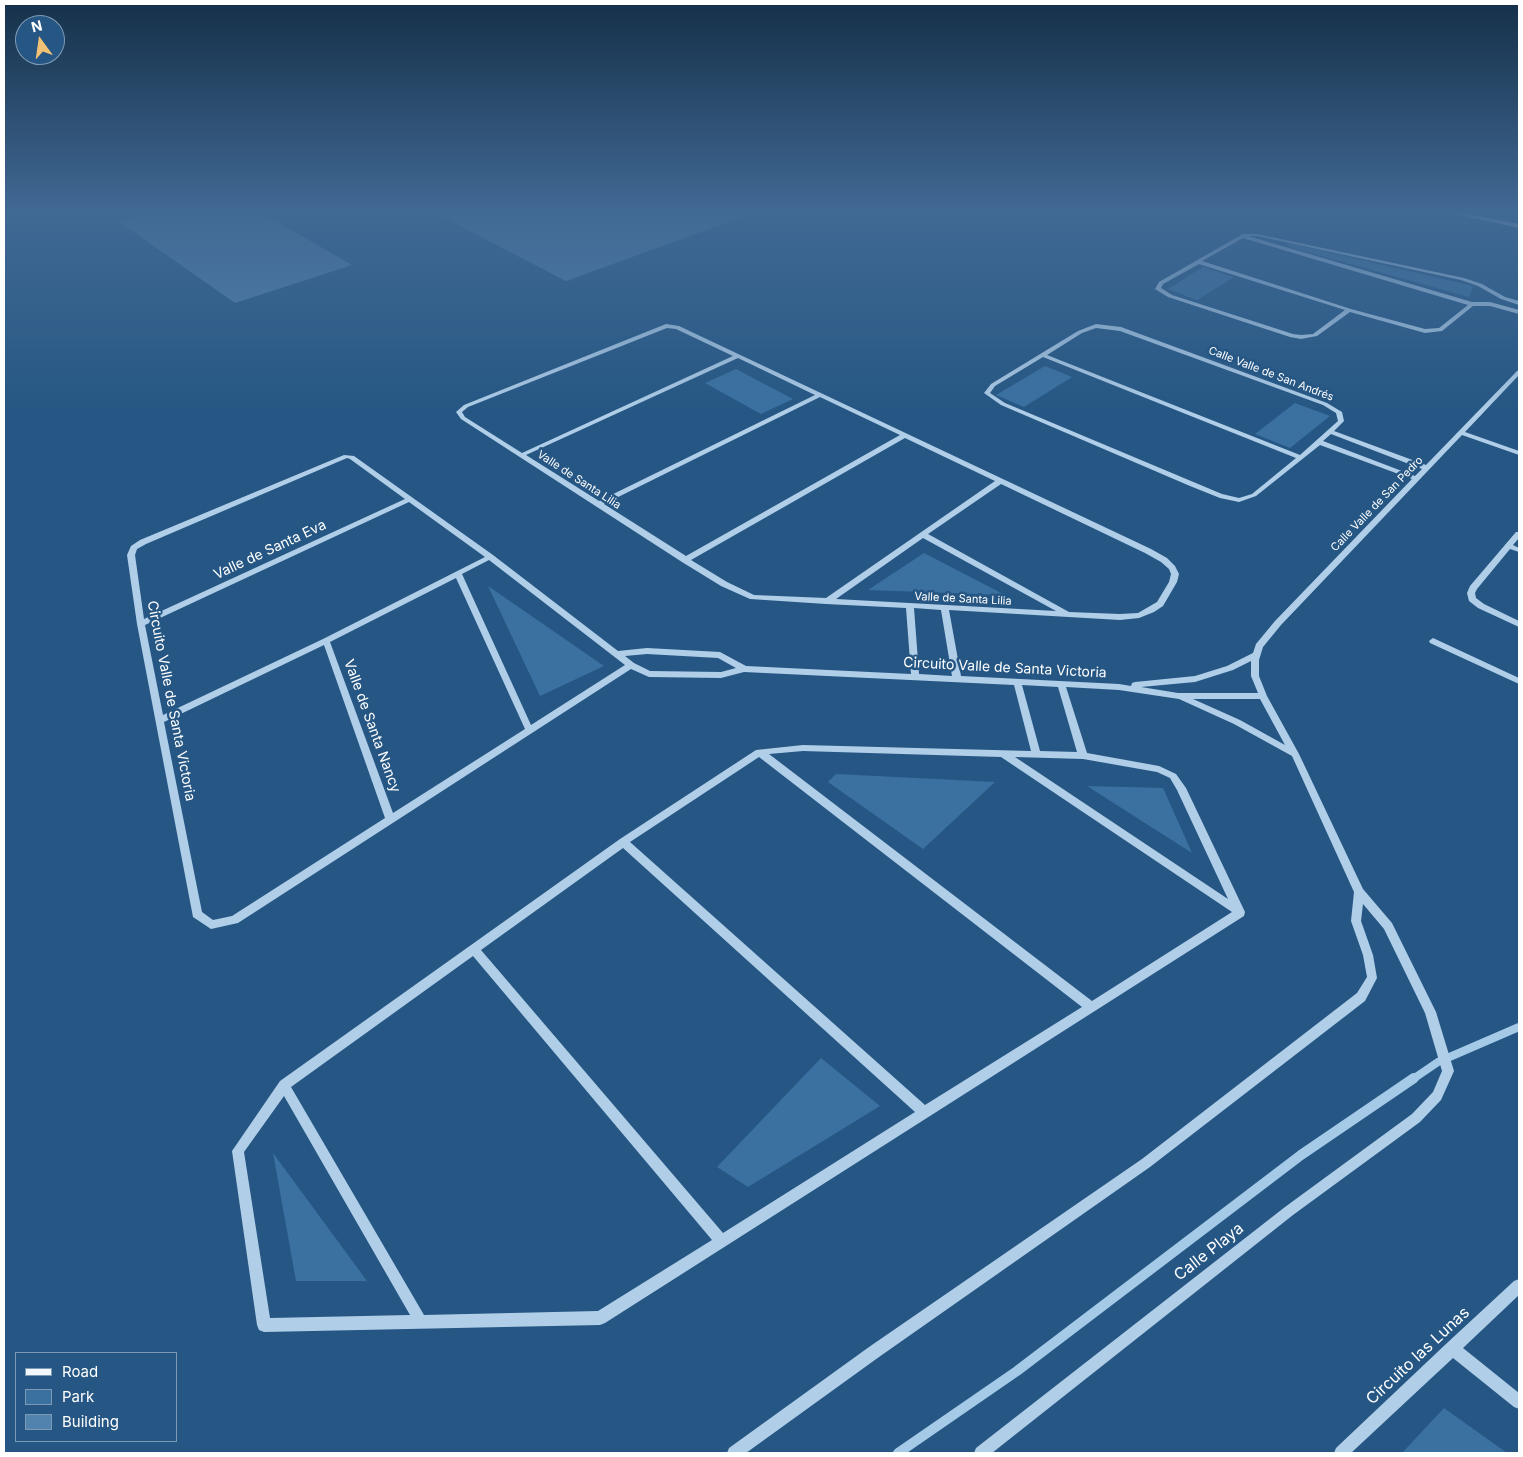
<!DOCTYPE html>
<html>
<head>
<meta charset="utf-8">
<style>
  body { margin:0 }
  #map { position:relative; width:1523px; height:1457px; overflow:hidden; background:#265784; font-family:Inter,sans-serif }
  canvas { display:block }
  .frame { position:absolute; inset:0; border:5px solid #fff; pointer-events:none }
  .legend { position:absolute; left:15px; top:1352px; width:162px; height:90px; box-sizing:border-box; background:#265784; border:1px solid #7d9ab5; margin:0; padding:6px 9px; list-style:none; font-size:15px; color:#fff }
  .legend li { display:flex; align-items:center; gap:10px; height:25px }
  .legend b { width:25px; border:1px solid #7d9ab5 }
  .north { position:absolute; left:15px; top:15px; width:50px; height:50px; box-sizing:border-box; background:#265784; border:1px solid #7d9ab5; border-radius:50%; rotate:346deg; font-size:14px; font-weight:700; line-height:20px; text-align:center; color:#fff }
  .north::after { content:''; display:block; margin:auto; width:18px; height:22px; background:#f1c275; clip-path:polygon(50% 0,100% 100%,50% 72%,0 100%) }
</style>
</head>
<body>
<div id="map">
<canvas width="1523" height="1457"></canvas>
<div class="frame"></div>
<ul class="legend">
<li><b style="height:6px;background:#f2f7fe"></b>Road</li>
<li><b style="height:14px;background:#3a71a1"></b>Park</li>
<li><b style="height:14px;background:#5283ae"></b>Building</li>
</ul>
<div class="north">N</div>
</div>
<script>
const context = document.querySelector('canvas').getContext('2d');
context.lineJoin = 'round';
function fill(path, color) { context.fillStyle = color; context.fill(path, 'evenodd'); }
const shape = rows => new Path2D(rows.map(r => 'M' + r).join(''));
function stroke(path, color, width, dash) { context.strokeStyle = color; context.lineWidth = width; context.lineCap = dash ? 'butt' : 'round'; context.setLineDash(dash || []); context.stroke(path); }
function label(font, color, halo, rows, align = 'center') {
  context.font = font + ' Inter,sans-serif'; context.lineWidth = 5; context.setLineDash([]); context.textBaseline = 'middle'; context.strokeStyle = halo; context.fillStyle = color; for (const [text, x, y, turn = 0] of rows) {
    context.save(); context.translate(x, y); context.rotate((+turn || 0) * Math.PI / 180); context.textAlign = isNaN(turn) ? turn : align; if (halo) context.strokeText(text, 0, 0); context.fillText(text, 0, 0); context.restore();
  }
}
const green = shape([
  [1288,243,1473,286,1469,297,1286,246],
  [1203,267,1234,277,1197,300,1168,289],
  [1045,366,1072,377,1024,407,996,395],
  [736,369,793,399,761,414,705,383],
  [1295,403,1330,416,1290,448,1255,434],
  [924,553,1005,595,868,590],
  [488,586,604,666,540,696],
  [836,774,995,782,923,849,828,782],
  [1087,786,1163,788,1192,853],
  [821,1058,880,1106,748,1187,717,1167],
  [273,1153,367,1281,296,1281],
  [1444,1408,1507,1453,1402,1453]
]);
const streamFar1 = shape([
  [1413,1079,1438,1062,1519,1027]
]);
const stream = shape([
  [898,1453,1017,1371,1301,1155,1414,1078]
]);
const building = shape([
  [162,210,257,210,352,265,235,303,118,221],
  [429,210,756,210,756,212,566,281]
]);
const minor = shape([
  [1243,234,1257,234,1464,278,1482,284,1505,297,1519,301,1519,305,1501,299,1478,286,1461,280,1257,236,1248,236,1472,302,1490,302,1519,310,1519,314,1490,306,1473,306,1442,331,1425,333,1350,312,1317,336,1301,339,1290,337,1168,297,1155,289,1159,282,1243,234],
  [1243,238,1468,305,1439,328,1425,329,1351,309,1202,261,1243,238],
  [1199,264,1345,310,1313,334,1301,335,1293,334,1172,295,1161,288,1163,284,1199,264],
  [666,324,679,326,1151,549,1167,558,1175,566,1179,574,1177,582,1163,606,1154,612,1139,618,1120,620,949,610,961,676,1119,684,1131,686,1132,683,1135,682,1195,676,1227,666,1253,653,1256,644,1275,621,1412,479,1320,445,1256,496,1239,502,1220,498,1190,486,1001,405,984,393,991,384,1078,331,1096,324,1121,327,1327,403,1342,412,1344,421,1334,431,1426,465,1517,371,1519,370,1519,375,1465,432,1519,451,1519,455,1462,435,1281,625,1263,647,1259,660,1259,676,1267,696,1299,754,1363,889,1392,923,1436,1012,1454,1071,1441,1100,1420,1122,1293,1215,992,1453,974,1453,976,1448,1285,1207,1412,1114,1433,1092,1442,1071,1425,1013,1384,929,1363,904,1361,921,1373,955,1377,978,1365,1001,1150,1167,879,1357,746,1453,727,1453,729,1448,869,1347,1142,1159,1357,993,1367,977,1363,955,1351,921,1354,892,1292,756,1234,724,1179,699,1119,690,1066,687,1087,753,1159,766,1176,774,1186,788,1245,912,1244,916,605,1323,600,1325,264,1332,259,1330,257,1325,232,1151,280,1081,620,839,756,750,803,745,1031,751,1014,685,744,672,721,678,649,677,631,669,238,923,211,929,193,917,137,624,127,555,131,546,140,540,344,455,354,456,493,555,618,651,647,648,720,652,746,666,911,674,906,608,826,604,750,599,721,586,682,562,461,419,456,412,464,405,666,324],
  [667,328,676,329,733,356,522,453,465,417,462,412,468,407,667,328],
  [1096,328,1120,331,1323,405,1336,413,1338,421,1300,455,1047,355,1082,333,1096,328],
  [1043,357,1296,458,1252,494,1239,498,1222,494,1005,403,990,393,995,386,1043,357],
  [738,358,815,395,599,501,526,455,738,358],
  [820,397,900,435,686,556,604,504,820,397],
  [1331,434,1422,469,1415,476,1323,441,1331,434],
  [905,438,995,481,826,598,754,595,727,582,691,560,905,438],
  [347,458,350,459,405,499,144,619,135,555,137,549,146,544,347,458],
  [1001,484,1145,553,1161,562,1169,569,1171,574,1169,582,1157,602,1138,613,1120,614,1069,612,928,534,1001,484],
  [409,502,485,557,323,639,163,715,145,625,409,502],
  [923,538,1056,611,836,599,923,538],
  [489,560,625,665,531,725,462,574,489,560],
  [456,578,525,729,393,813,330,642,456,578],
  [914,608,941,610,952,676,919,674,914,608],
  [324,645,385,818,232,916,213,920,202,912,164,722,324,645],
  [647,654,718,658,736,668,721,672,650,671,634,663,625,656,647,654],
  [1251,661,1251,676,1258,693,1178,693,1141,687,1195,682,1233,670,1251,661],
  [1022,685,1058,687,1077,752,1040,751,1022,685],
  [1193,699,1260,699,1285,745,1240,720,1193,699],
  [803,751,1001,757,1232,912,1092,1001,769,754,803,751],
  [759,757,1082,1007,925,1105,630,842,759,757],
  [1015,757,1083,759,1157,772,1170,778,1177,790,1228,899,1015,757],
  [623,848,915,1112,723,1233,481,950,623,848],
  [473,956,712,1240,598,1311,424,1315,291,1087,473,956],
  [284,1096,410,1315,270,1318,244,1152,284,1096],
  [1516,532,1519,532,1519,538,1513,545,1519,548,1519,552,1510,549,1477,589,1475,593,1476,598,1484,604,1519,621,1519,627,1478,608,1469,601,1467,593,1470,586,1516,532],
  [1433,638,1519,678,1519,684,1430,643,1429,641,1433,638],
  [1519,1279,1519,1295,1463,1348,1519,1393,1519,1409,1514,1407,1453,1358,1351,1453,1334,1453,1336,1448,1447,1343,1514,1281,1519,1279]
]);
const major = shape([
  [1436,210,1448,210,1519,224,1519,228,1436,210],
  [1505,210,1519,210,1519,214,1506,211,1505,210]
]);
const farStreetnames = [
  ["Calle Valle de San Andrés",1271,374,21],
  ["Valle de Santa Lilia",579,480,33],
  ["Calle Valle de San Pedro",1377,504,-46],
  ["Valle de Santa Lilia",963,599,3]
];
const streetNames = [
  ["Valle de Santa Eva",270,550,-25],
  ["Circuito Valle de Santa Victoria",1005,668,3],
  ["Circuito Valle de Santa Victoria",171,701,79],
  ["Valle de Santa Nancy",372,726,70]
];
const nearStreetnames = [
  ["Calle Playa",1209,1252,-38],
  ["Circuito las Lunas",1418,1356,-43]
];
fill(green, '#3a71a1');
stroke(streamFar1, '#a4cae8', 8);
stroke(stream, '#a4cae8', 10);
fill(building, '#5283ae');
fill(minor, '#b0cee8');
fill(major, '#f2f7fe');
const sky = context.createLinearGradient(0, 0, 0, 414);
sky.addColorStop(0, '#153049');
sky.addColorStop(0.51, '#416994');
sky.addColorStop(1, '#41699400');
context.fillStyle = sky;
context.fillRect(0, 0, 1523, 414);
label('11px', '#fff', '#265784', farStreetnames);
label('14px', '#fff', '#265784', streetNames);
label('16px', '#fff', '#265784', nearStreetnames);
</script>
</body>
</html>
